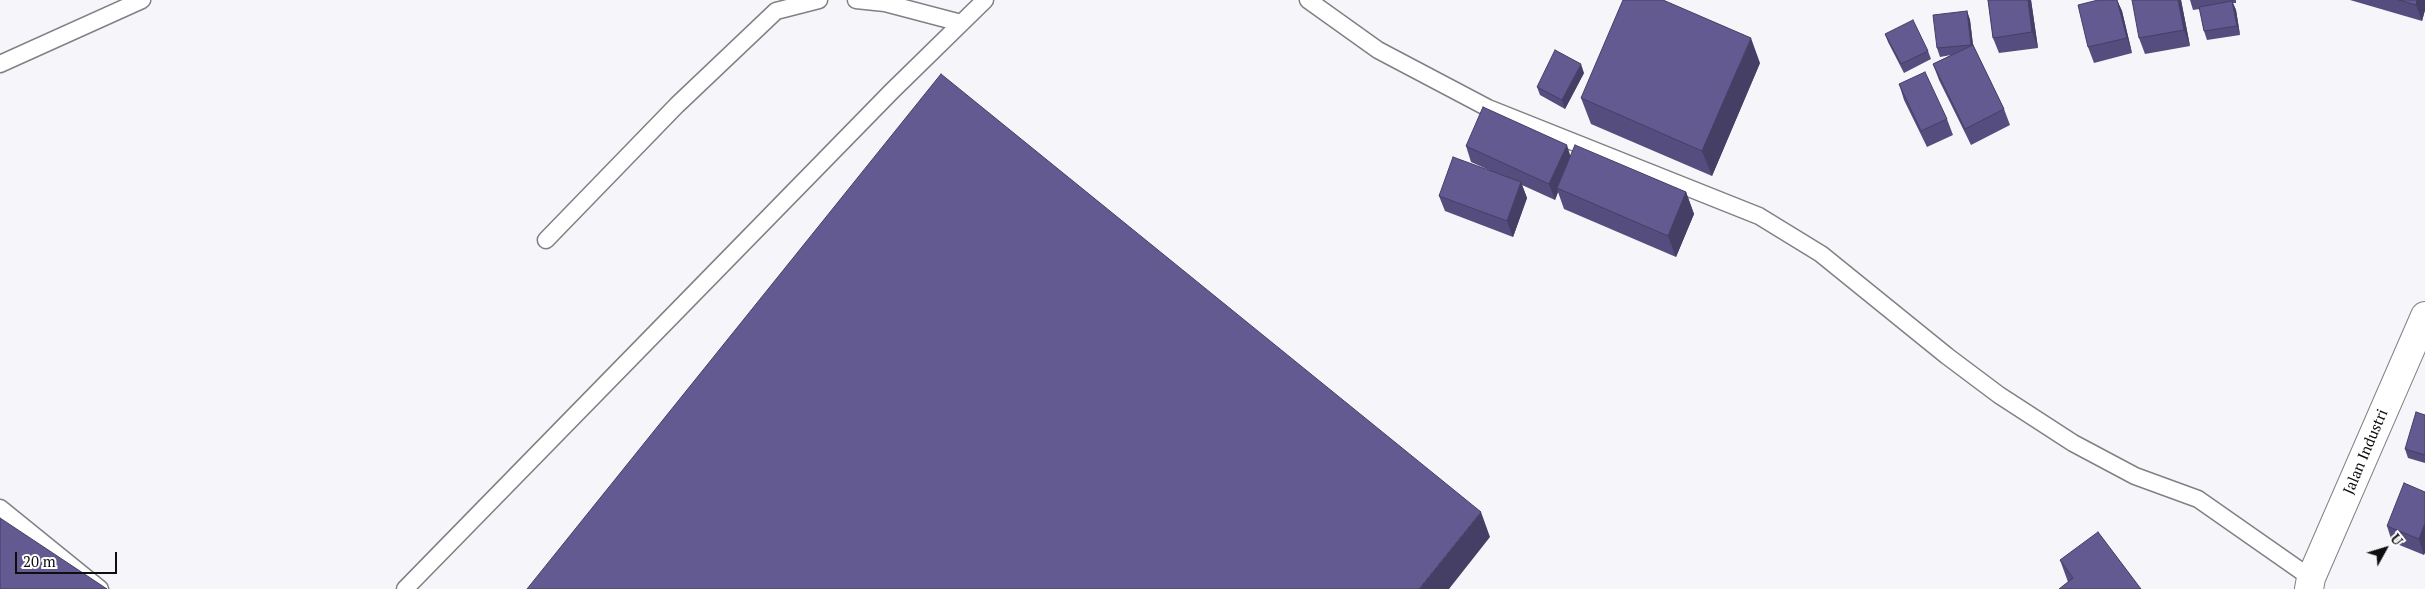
<!DOCTYPE html>
<html>
<head>
<meta charset="utf-8">
<style>
  body { margin:0 }
  #map { position:relative; width:2425px; height:589px; overflow:hidden; background:#f6f6fa; font-family:"PT Serif",serif }
  canvas { display:block }
  .north { position:absolute; left:2360px; top:524px; width:50px; height:50px; -webkit-text-stroke:4px #fff; paint-order:stroke; rotate:51deg; font-size:14px; font-weight:700; line-height:20px; text-align:center; color:#0e0e0f }
  .north::after { content:''; display:block; margin:auto; width:18px; height:22px; background:#0e0e0f; clip-path:polygon(50% 0,100% 100%,50% 72%,0 100%) }
  .scale { position:absolute; left:15px; top:552px; width:102px; height:22px; box-sizing:border-box; border:2px solid #0e0e0f; border-top:0; padding-left:6px; font-size:15px; line-height:18px; white-space:nowrap; color:#0e0e0f; -webkit-text-stroke:4px #fff; paint-order:stroke }
</style>
</head>
<body>
<div id="map">
<canvas width="2425" height="589"></canvas>
<div class="north">U</div>
<div class="scale">20 m</div>
</div>
<script>
const context = document.querySelector('canvas').getContext('2d');
context.lineJoin = 'round';
const shape = rows => new Path2D(rows.map(r => 'M' + r).join(''));
function stroke(path, color, width, dash) { context.strokeStyle = color; context.lineWidth = width; context.lineCap = dash ? 'butt' : 'round'; context.setLineDash(dash || []); context.stroke(path); }
function fill(path, color) { context.fillStyle = color; context.fill(path, 'evenodd'); }
function label(font, color, halo, rows, align = 'center') {
  context.font = font + ' "PT Serif",serif'; context.lineWidth = 4; context.setLineDash([]); context.textBaseline = 'middle'; context.strokeStyle = halo; context.fillStyle = color; for (const [text, x, y, turn = 0] of rows) {
    context.save(); context.translate(x, y); context.rotate((+turn || 0) * Math.PI / 180); context.textAlign = isNaN(turn) ? turn : align; if (halo) context.strokeText(text, 0, 0); context.fillText(text, 0, 0); context.restore();
  }
}
const service = shape([
  [856,0,885,3,961,23],
  [1308,0,1378,50,1488,108,1759,216,1821,254,1947,356,1999,395,2073,443,2135,476,2198,499,2311,578],
  [0,64,142,0],
  [546,240,677,105,776,11,819,0],
  [0,508,100,589],
  [405,589,892,91,985,0]
]);
const primary = shape([
  [2309,589,2311,578,2425,316]
]);
const wall = shape([
  [1988,0,2031,0,2038,48,1999,53,1993,38],
  [2098,0,2117,0,2122,11,2132,53,2094,63,2088,47],
  [2181,0,2190,46,2145,54,2139,38],
  [2190,0,2236,0,2236,3,2233,3,2236,10,2240,35,2207,40,2204,31,2200,9,2193,10],
  [2350,0,2425,0,2425,10,2422,21],
  [1967,11,1970,20,1973,45,2004,109,2010,125,1971,145,1939,80,1933,64,1951,55,1940,57,1937,48],
  [1885,34,1928,51,1931,59,1904,73,1888,42],
  [1760,63,1712,176,1591,124,1581,98],
  [1584,73,1565,109,1540,95,1537,87],
  [1899,84,1947,119,1953,135,1927,147,1904,100],
  [1466,146,1570,155,1686,192,1694,214,1676,257,1564,209,1558,192,1555,200,1522,185,1527,198,1513,237,1445,211,1439,196,1489,170,1471,162],
  [2425,415,2425,463,2408,458,2405,449],
  [2425,492,2424,555,2392,542,2387,526],
  [2060,560,2141,589,2068,582]
]);
const shadedWall = shape([
  [2028,0,2031,0,2038,48,2032,32],
  [2117,0,2122,11,2132,53,2127,38],
  [2178,0,2181,0,2190,46,2184,30],
  [2417,0,2425,0,2425,10,2422,21,2416,5],
  [2232,1,2236,10,2240,35,2237,26],
  [1967,11,1970,20,1974,53,1971,45],
  [1751,38,1760,63,1712,176,1702,151],
  [1581,64,1584,73,1565,109,1562,100],
  [1567,145,1572,161,1557,188,1558,192,1555,200,1549,184],
  [1521,182,1527,198,1513,237,1507,221],
  [1686,192,1694,214,1676,257,1668,236],
  [1481,512,1490,537,1449,589,1419,589],
  [2425,523,2425,553,2424,555,2419,539]
]);
const building = shape([
  [1623,0,1663,0,1751,38,1702,151,1581,98,1623,0],
  [1988,0,2028,0,2032,32,1993,38,1988,0],
  [2098,0,2117,0,2127,38,2088,47,2078,5,2098,0],
  [2132,0,2178,0,2184,30,2139,38,2132,0],
  [2399,0,2417,0,2416,5,2399,0],
  [2232,1,2237,26,2204,31,2199,7,2232,1],
  [1967,11,1971,45,1937,48,1933,15,1967,11],
  [1913,20,1928,51,1901,64,1885,34,1913,20],
  [1973,45,2004,109,1965,129,1933,64,1973,45],
  [1555,50,1581,64,1562,100,1537,87,1555,50],
  [1925,72,1947,119,1921,131,1899,84,1925,72],
  [941,74,1481,512,1419,589,527,589,941,74],
  [1483,107,1567,145,1549,184,1466,146,1483,107],
  [1575,145,1686,192,1668,236,1557,188,1575,145],
  [1453,157,1521,182,1507,221,1439,196,1453,157],
  [2416,412,2425,415,2425,455,2405,449,2416,412],
  [2404,483,2425,492,2425,523,2419,539,2387,526,2404,483],
  [0,518,107,589,0,589,0,518],
  [2098,532,2141,589,2059,589,2073,578,2060,560,2098,532]
]);
const streetNames = [
  ["Jalan Industri",2366,452,-67]
];
stroke(service, '#818084', 19);
stroke(primary, '#818084', 30);
stroke(service, '#fff', 16);
stroke(primary, '#fff', 28);
fill(wall, '#544d7d');
fill(shadedWall, '#453f66');
fill(building, '#625a91');
stroke(building, '#453f66', 1);
label('15px', '#0e0e0f', '#fff', streetNames);
</script>
</body>
</html>
